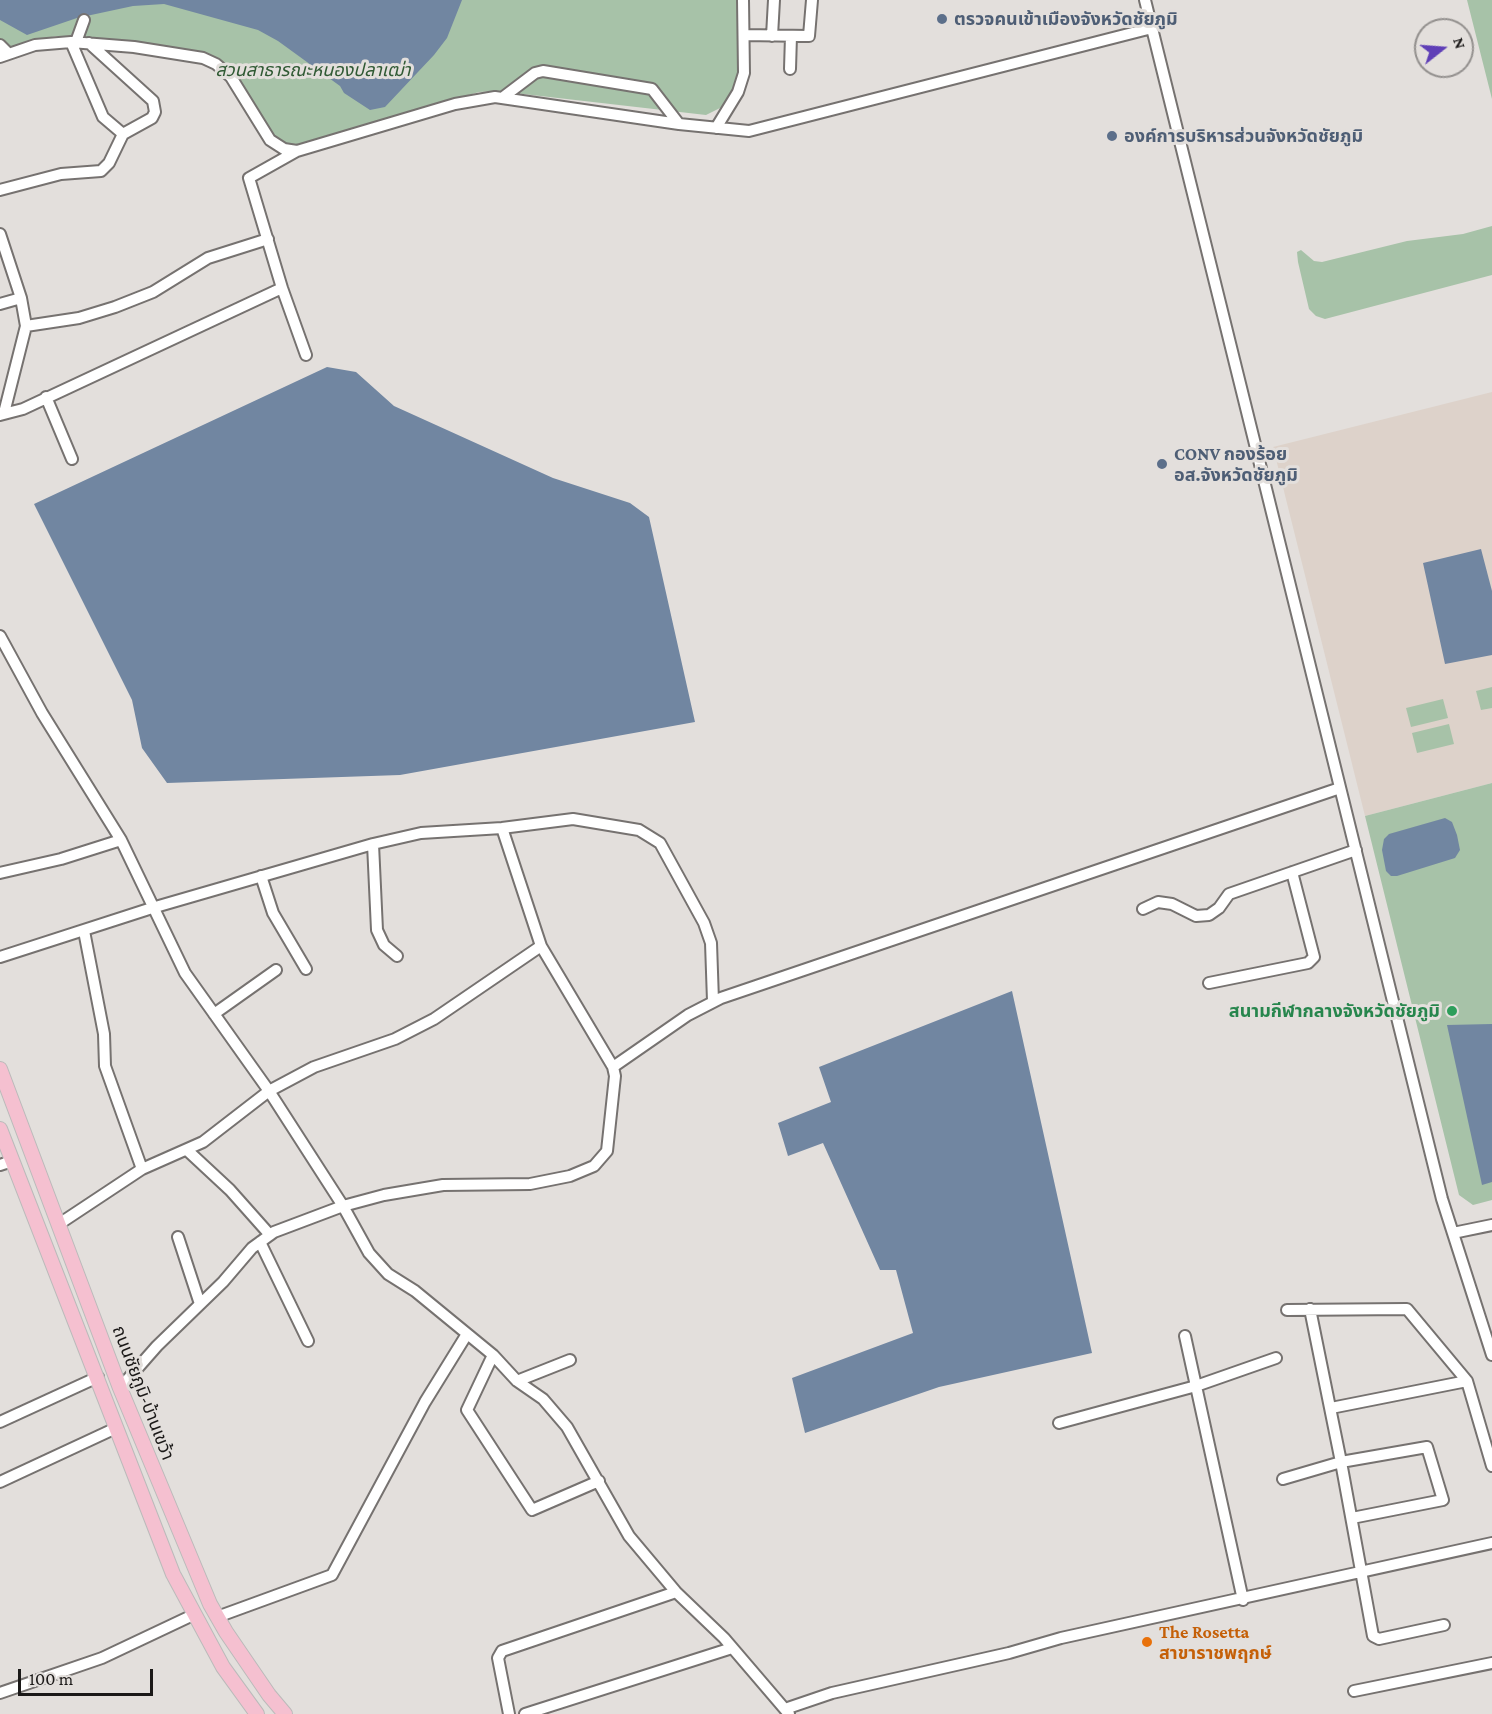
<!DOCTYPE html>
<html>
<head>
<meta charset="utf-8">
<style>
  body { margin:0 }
  #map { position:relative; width:1492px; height:1714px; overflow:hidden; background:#e3dfdc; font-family:"Crimson Pro",serif }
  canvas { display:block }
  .north { position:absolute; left:1414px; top:18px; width:60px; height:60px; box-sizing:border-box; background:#e3dfdc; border:2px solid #93908e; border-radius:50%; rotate:73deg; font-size:16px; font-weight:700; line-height:24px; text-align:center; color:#1b1918 }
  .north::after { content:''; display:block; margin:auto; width:21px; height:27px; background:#5f3fb7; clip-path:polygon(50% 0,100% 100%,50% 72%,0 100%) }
  .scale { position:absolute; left:18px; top:1669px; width:135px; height:27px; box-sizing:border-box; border:3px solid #1b1918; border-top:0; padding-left:8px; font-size:18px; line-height:21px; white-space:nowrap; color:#1b1918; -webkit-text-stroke:4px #e3dfdc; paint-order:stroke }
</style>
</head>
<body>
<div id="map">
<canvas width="1492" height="1714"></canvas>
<div class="north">N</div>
<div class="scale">100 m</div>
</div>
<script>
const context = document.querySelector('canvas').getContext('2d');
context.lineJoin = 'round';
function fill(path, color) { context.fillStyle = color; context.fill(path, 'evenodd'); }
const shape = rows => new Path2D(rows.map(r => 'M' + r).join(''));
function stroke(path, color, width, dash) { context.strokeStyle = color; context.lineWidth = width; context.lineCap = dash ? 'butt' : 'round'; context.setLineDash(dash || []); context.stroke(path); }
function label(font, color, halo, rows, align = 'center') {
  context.font = font + ' "Crimson Pro","Noto Sans Thai",serif'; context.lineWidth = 6; context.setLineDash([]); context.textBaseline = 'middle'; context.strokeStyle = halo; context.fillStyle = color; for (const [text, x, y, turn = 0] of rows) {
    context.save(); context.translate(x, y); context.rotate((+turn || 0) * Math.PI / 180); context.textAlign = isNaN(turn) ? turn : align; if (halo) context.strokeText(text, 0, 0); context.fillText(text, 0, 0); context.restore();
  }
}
const built = shape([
  [1492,392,1492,783,1365,816,1273,447]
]);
const green = shape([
  [0,0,737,0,739,71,726,105,706,115,497,91,479,92,288,148,275,141,208,56,188,49,57,36,30,41,0,52],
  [1467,0,1492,0,1492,99],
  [1492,226,1492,275,1325,319,1316,316,1309,309,1298,262,1297,252,1301,250,1314,261,1322,262,1407,241,1463,234],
  [1492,687,1492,708,1481,710,1476,691],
  [1443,699,1448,718,1411,727,1406,708],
  [1449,724,1454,744,1417,753,1412,733],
  [1492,783,1492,1200,1473,1205,1459,1195,1365,816]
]);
const water = shape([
  [0,0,462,0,447,38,434,55,385,107,370,110,344,93,340,86,278,41,258,30,164,4,133,6,77,18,27,35,0,20],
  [327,367,356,372,394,406,553,478,630,503,649,517,695,722,400,775,167,783,142,748,132,700,34,504],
  [1481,549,1492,591,1492,655,1445,664,1423,563],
  [1445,818,1452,822,1457,835,1460,850,1455,858,1397,876,1391,876,1386,871,1382,850,1384,839,1389,834],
  [1012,991,1092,1353,939,1387,805,1433,792,1378,913,1333,896,1270,880,1270,823,1143,788,1156,778,1123,831,1102,819,1067],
  [1492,1024,1492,1182,1482,1185,1447,1025]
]);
const minor = shape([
  [1145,0,1442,1199,1492,1355],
  [744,35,809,36,812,0],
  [772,36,774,0],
  [71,42,103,117,123,134],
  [76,42,84,20],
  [0,45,8,53],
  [0,57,35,45,71,42,134,47,203,58,216,64,231,77,270,140,284,149,297,151,455,104,495,97,679,124,749,131,1152,28],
  [790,69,791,36],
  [502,98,535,73,543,71,652,89,679,124],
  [716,128,738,92,744,73,743,0],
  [297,151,249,178,282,288,306,355],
  [0,190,61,174,101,171,109,163,123,134,152,118,155,112,153,101,89,43],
  [0,234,21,298,26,326,4,413],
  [0,304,21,298],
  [26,326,79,318,115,307,153,292,208,258,268,239],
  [46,397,72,459],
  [0,415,23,409,282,288],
  [0,636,42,713,121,840,185,973,269,1091,343,1206,369,1253,388,1274,415,1291,493,1355,517,1381,543,1399,567,1427,629,1536,676,1592,724,1638,789,1714],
  [373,844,377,930,384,945,397,956],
  [0,873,61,859,121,840],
  [261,876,273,913,306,969],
  [1143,909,1158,902,1172,904,1196,916,1209,915,1219,908,1229,894,1356,850],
  [84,931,104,1034,105,1066,142,1169],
  [0,957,152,908,373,844,421,833,502,828,573,819,639,830,660,843,704,923,711,943,713,1001],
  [1209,983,1308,963,1314,957,1292,872],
  [214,1014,276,970],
  [613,1067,688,1015,721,998,1340,788],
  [187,1150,230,1190,270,1235],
  [0,1165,12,1161],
  [59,1224,142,1169,203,1142,269,1091,314,1067,395,1039,434,1019,541,946],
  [1453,1233,1492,1225],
  [178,1237,200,1304],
  [260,1242,308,1341],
  [1310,1309,1341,1462,1373,1636,1379,1639,1444,1625],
  [1287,1310,1407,1309,1467,1381,1492,1466],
  [1185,1336,1243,1600],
  [493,1355,467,1410,532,1510,599,1481],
  [517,1381,570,1360],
  [120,1388,157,1346,223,1282,252,1248,274,1232,343,1206,384,1195,443,1185,530,1184,570,1176,594,1166,607,1151,615,1076,613,1067,541,946,502,828],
  [1331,1408,1467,1381],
  [0,1422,98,1377],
  [1059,1423,1196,1386,1276,1358],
  [1283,1479,1341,1462,1427,1447,1443,1500,1352,1518],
  [0,1482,116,1428],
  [217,1617,332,1575,425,1402,467,1334],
  [1354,1691,1492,1663],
  [0,1693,102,1658,193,1615],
  [785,1709,832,1693,1009,1653,1061,1638,1492,1543],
  [509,1714,498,1658,502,1651,676,1592],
  [525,1714,732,1648]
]);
const major = shape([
  [0,1069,120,1388,210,1604,226,1632,269,1695,285,1714],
  [0,1129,173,1574,223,1667,257,1714]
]);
const markers = [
  [942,19,6,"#5c6f8a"],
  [1112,136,6,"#5c6f8a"],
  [1162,464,6,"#5c6f8a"],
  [1452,1011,6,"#2e9e5b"],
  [1147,1642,6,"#e8710a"]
];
const serviceNames = [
  ["ตรวจคนเข้าเมืองจังหวัดชัยภูมิ",954,19],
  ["องค์การบริหารส่วนจังหวัดชัยภูมิ",1124,136],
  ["CONV กองร้อย",1174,454],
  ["อส.จังหวัดชัยภูมิ",1174,475]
];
const parkNames = [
  ["สวนสาธารณะหนองปลาเฒ่า",313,70]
];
const leisureNames = [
  ["สนามกีฬากลางจังหวัดชัยภูมิ",1440,1011]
];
const streetNames = [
  ["ถนนชัยภูมิ-บ้านเขว้า",143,1393,69]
];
const foodNames = [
  ["The Rosetta",1159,1632],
  ["สาขาราชพฤกษ์",1159,1653]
];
fill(built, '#ddd2ca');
fill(green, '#a7c2a8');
fill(water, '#7186a1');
stroke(minor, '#767270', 14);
stroke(major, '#bbbaba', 16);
stroke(minor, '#fff', 10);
stroke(major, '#f5c0d0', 14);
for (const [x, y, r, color] of markers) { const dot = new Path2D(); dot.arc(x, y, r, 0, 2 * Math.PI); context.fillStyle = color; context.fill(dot); stroke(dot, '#e3dfdc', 2); }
label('bold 18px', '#4e5e75', '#e3dfdc', serviceNames, 'left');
label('italic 18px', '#305a34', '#e3dfdc', parkNames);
label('bold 18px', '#27864d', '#e3dfdc', leisureNames, 'right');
label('18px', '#1b1918', '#e3dfdc', streetNames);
label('bold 18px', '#c56008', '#e3dfdc', foodNames, 'left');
</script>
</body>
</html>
